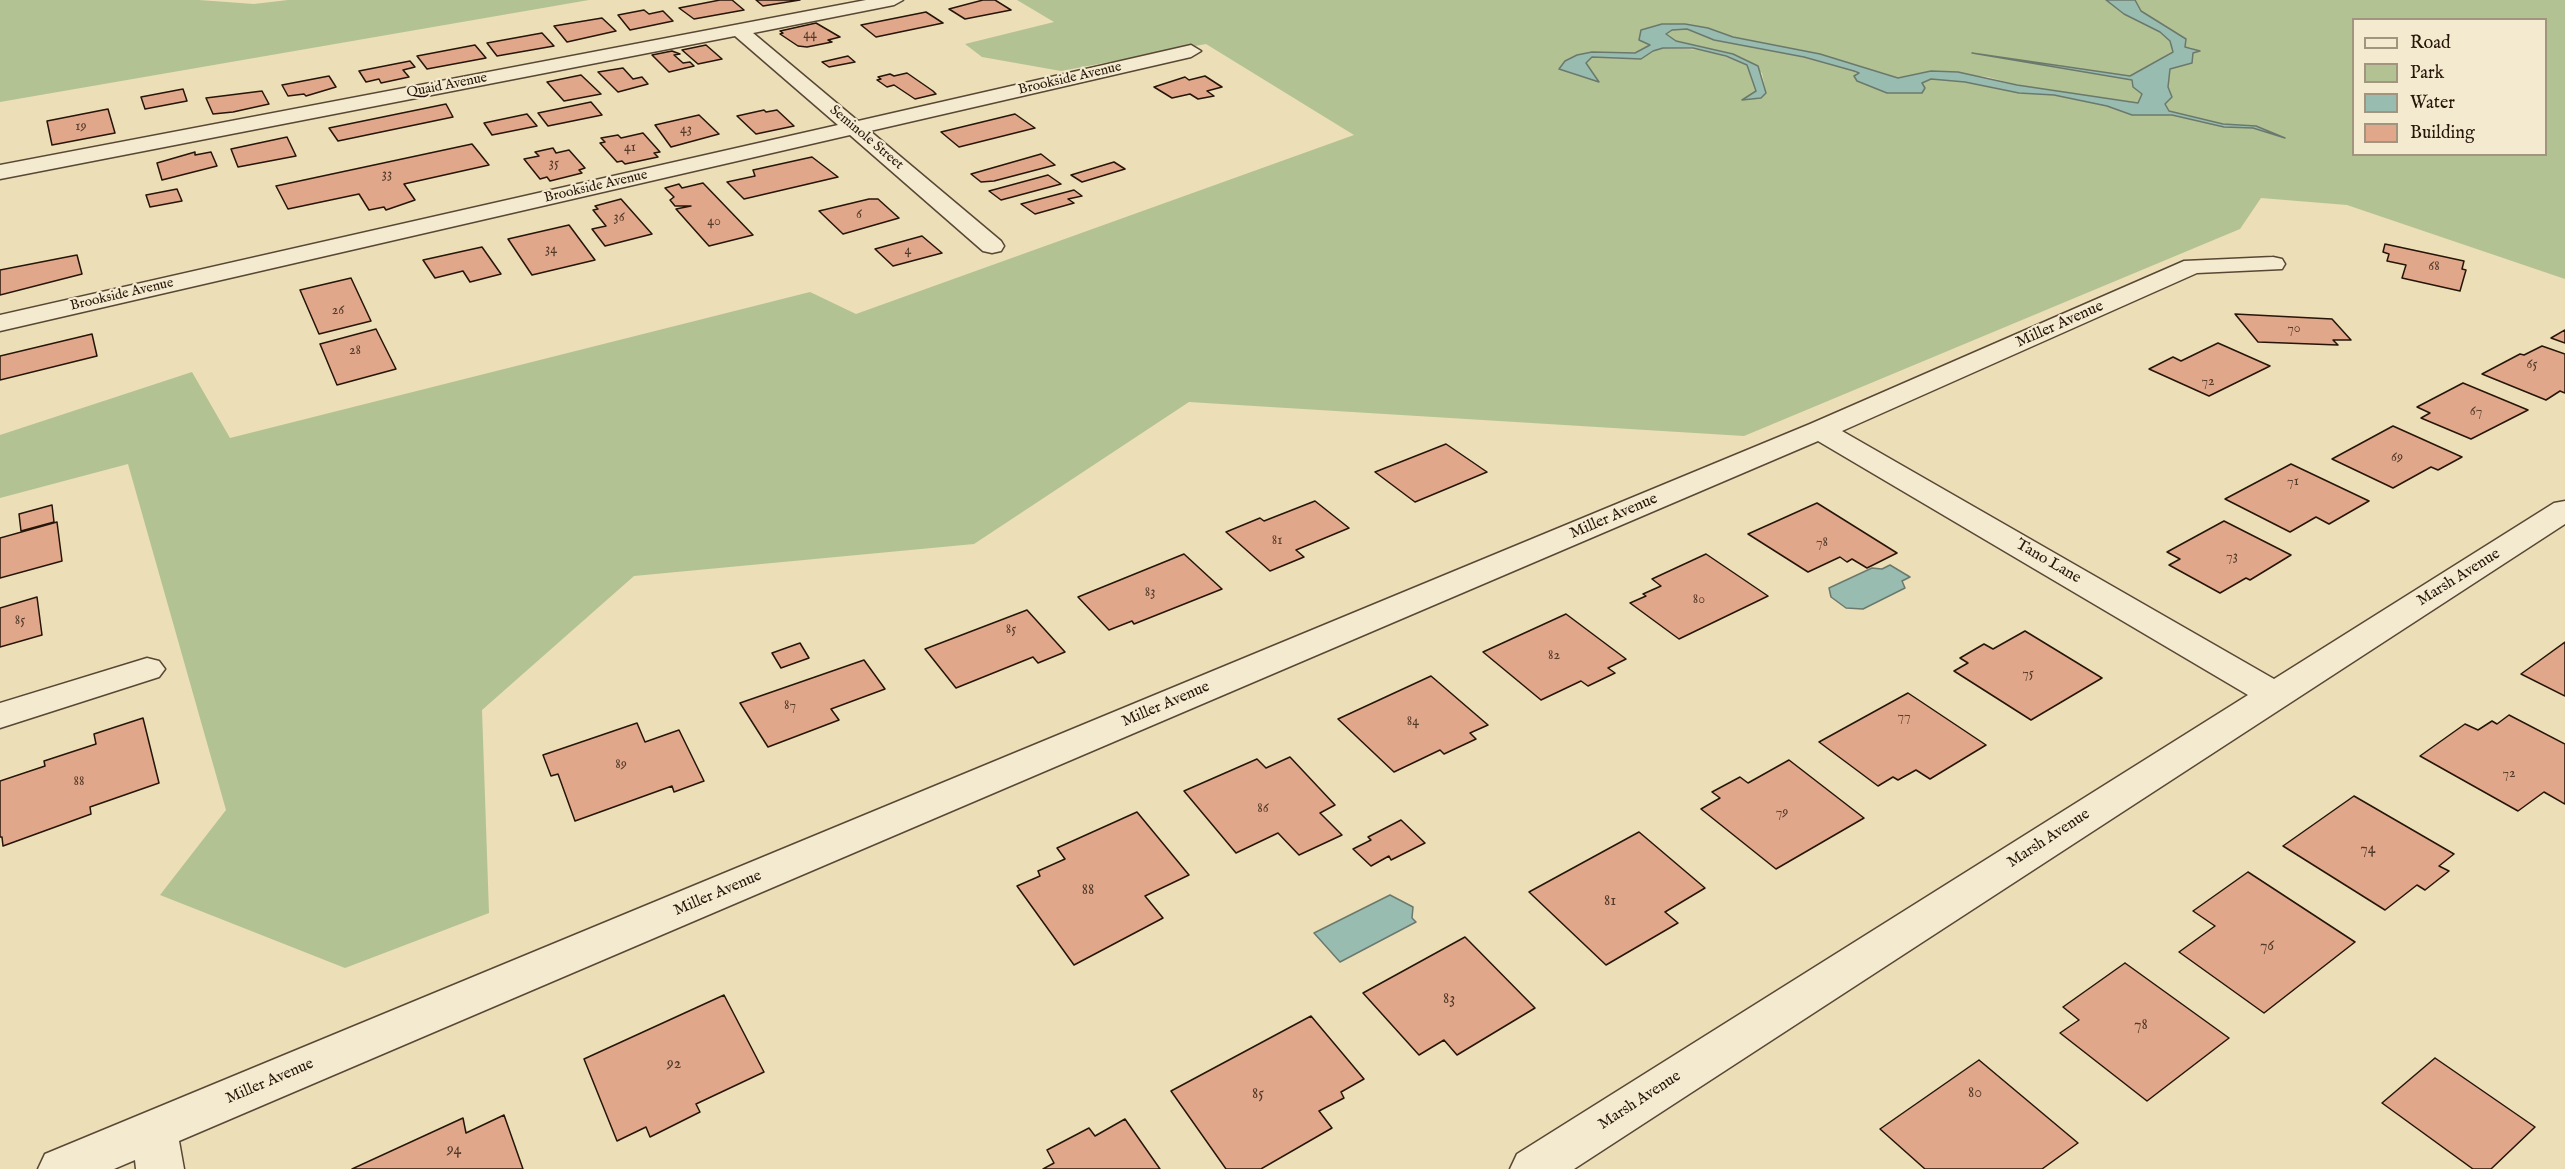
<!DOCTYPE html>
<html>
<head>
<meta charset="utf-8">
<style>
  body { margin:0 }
  #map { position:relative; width:2565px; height:1169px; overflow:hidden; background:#ecdeb7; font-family:"IM FELL English",serif }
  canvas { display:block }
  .legend { position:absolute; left:2352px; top:18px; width:195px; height:138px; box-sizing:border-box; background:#f3ead0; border:2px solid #a19580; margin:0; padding:8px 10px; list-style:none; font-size:18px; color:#261508 }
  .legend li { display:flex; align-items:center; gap:12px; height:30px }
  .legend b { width:30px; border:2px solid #a19580 }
</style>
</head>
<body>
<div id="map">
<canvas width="2565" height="1169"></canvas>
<ul class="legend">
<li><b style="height:8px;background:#f3ead0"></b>Road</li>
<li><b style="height:16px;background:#b3c292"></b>Park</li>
<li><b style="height:16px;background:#99bcb0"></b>Water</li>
<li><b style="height:16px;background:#e0a78b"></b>Building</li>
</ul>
</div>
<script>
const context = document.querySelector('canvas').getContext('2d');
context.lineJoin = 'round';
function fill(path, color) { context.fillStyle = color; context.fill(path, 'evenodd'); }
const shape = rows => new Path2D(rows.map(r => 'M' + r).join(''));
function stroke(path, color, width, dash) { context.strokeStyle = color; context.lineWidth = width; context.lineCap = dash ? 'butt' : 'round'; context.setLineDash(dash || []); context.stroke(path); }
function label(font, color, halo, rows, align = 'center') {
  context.font = font + ' "IM FELL English",serif'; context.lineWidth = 4.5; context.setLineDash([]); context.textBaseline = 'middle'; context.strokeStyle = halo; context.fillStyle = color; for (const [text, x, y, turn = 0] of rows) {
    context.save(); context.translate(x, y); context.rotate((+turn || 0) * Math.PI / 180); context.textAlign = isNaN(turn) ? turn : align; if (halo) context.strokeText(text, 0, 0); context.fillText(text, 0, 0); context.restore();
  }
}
const green = shape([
  [0,0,199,0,254,4,288,0,589,0,0,102],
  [1017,0,2106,0,2124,14,2160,32,2170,41,2173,51,2130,76,1979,54,2133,80,2143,94,2138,103,2017,85,1988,77,1931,71,1898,78,1820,54,1733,37,1708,28,1651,28,1641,30,1651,45,1635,53,1592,52,1577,55,1598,81,1586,63,1592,57,1641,59,1653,51,1663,48,1708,50,1747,65,1756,91,1743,100,1766,93,1762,73,1733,54,1676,41,1666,34,1672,30,1687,29,1706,37,1804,57,1854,71,1867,85,1881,91,1931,79,1965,82,2019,93,2054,95,2107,106,2132,115,2172,115,2224,127,2253,128,2284,138,2256,126,2223,124,2169,111,2165,104,2171,97,2168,87,2170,69,2192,63,2193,48,2185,47,2186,39,2141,11,2135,0,2565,0,2565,279,2347,205,2261,198,2240,229,1744,436,1189,402,974,544,634,576,482,710,489,913,345,968,160,895,226,810,128,464,0,498,0,435,192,372,230,438,810,292,856,314,1354,135,1206,44,1061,71,982,57,965,44,1054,22],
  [2354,20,2546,20,2546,154,2354,154]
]);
const water = shape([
  [2106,0,2135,0,2141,11,2186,39,2185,47,2200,51,2193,53,2192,63,2170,69,2168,87,2172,97,2165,104,2169,111,2223,124,2256,126,2285,138,2253,128,2224,127,2172,115,2132,115,2107,106,2054,95,2019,93,1965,82,1931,79,1922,83,1925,88,1922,93,1887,93,1857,81,1854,76,1859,73,1854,71,1804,57,1714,40,1687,29,1672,30,1666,34,1676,41,1733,54,1758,66,1766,93,1761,98,1742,100,1756,91,1747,65,1726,56,1693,48,1663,48,1653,51,1641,59,1592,57,1586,63,1599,82,1559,69,1565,61,1577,55,1592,52,1635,53,1650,45,1639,40,1641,30,1662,24,1685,24,1708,28,1733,37,1820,54,1898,78,1931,71,1958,72,2017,85,2138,103,2142,94,2133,87,2132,80,1972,53,2130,76,2173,52,2170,41,2160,32,2124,14,2106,0],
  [1890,565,1910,577,1902,581,1905,588,1863,609,1846,608,1831,597,1829,588,1872,568,1882,569,1890,565],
  [1390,895,1413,907,1412,918,1416,922,1340,962,1314,933,1390,895]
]);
const building = shape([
  [720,0,732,0,744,10,694,19,679,8,720,0],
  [756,0,800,0,763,6,756,0],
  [983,0,995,0,1011,10,965,19,949,9,983,0],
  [644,10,649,14,663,11,673,21,630,30,618,15,644,10],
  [926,12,943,23,876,37,861,25,926,12],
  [602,18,616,31,567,42,554,26,602,18],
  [816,23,840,37,828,40,832,42,807,47,798,46,780,34,783,33,780,31,816,23],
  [542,33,554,46,497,56,487,43,542,33],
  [475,45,486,58,427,69,417,56,475,45],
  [706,45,722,59,698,64,682,50,706,45],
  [672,51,680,54,674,55,683,63,690,62,694,66,669,72,652,55,672,51],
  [848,56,855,62,829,67,822,62,848,56],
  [410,61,415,67,403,70,409,77,381,83,379,79,366,82,359,71,410,61],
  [623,68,633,79,642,77,648,84,618,92,598,72,623,68],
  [907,73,933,91,936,94,915,99,894,85,887,87,877,80,881,79,878,77,890,74,894,76,907,73],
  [581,75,601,94,564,101,547,82,581,75],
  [329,76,336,87,306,96,304,94,288,96,282,85,329,76],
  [1205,76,1222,87,1207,91,1214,96,1198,99,1190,94,1172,98,1154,87,1185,77,1189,80,1205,76],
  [183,89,187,101,145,109,141,97,183,89],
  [262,91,269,104,233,112,213,114,206,98,262,91],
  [591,102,602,115,548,126,538,113,591,102],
  [446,104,453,117,338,141,329,128,446,104],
  [108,109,115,133,52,145,47,121,108,109],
  [764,110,766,112,777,110,794,126,756,134,737,116,764,110],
  [527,114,537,126,492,135,484,123,527,114],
  [1015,114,1035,128,959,147,941,132,1015,114],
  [699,115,719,134,671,147,655,125,699,115],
  [643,133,660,152,654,153,658,157,625,164,622,161,617,162,600,143,605,142,601,138,618,135,621,138,643,133],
  [287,137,296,156,238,167,231,149,287,137],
  [472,144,489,165,404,184,415,200,386,210,384,207,369,210,359,194,288,209,276,186,472,144],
  [553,148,556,153,569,150,585,168,579,170,582,173,550,181,547,177,540,179,524,159,539,156,535,152,553,148],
  [195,152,195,155,211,152,217,166,162,180,157,163,195,152],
  [1041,154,1055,165,994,181,981,182,971,174,1041,154],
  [812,157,838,177,744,199,727,182,755,176,753,170,812,157],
  [1114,162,1125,169,1082,182,1071,175,1114,162],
  [1048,175,1061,184,1001,200,989,191,1048,175],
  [703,183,753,235,709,246,676,209,691,206,675,206,670,200,674,197,665,188,679,184,682,188,703,183],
  [177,189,182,201,150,207,146,195,177,189],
  [1074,190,1082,196,1068,199,1074,203,1035,214,1021,204,1074,190],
  [621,199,652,234,605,246,592,229,606,226,593,210,598,209,595,206,621,199],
  [869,199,878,199,899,218,843,234,819,211,869,199],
  [569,225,595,260,532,275,508,239,569,225],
  [922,236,942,253,893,266,875,249,922,236],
  [2385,244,2464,261,2462,269,2466,270,2460,291,2402,278,2406,265,2387,261,2389,254,2383,252,2385,244],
  [482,247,501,274,470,282,463,271,435,278,423,260,482,247],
  [77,255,82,274,0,295,0,270,77,255],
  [351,278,371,321,319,334,300,290,351,278],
  [2235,314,2332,319,2351,340,2333,340,2338,345,2258,342,2235,314],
  [376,329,396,369,337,385,320,344,376,329],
  [2565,330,2565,343,2551,338,2565,330],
  [92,334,97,356,0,380,0,356,92,334],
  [2218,343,2270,366,2209,396,2149,369,2173,357,2181,361,2218,343],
  [2542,346,2565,354,2565,393,2560,391,2546,400,2482,374,2520,354,2524,355,2542,346],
  [2463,383,2528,410,2471,439,2421,418,2430,413,2417,407,2463,383],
  [2393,426,2462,457,2438,470,2431,467,2393,488,2332,459,2393,426],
  [1446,444,1487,472,1415,502,1375,472,1446,444],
  [2291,464,2369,501,2329,524,2316,517,2290,532,2225,499,2291,464],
  [1315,501,1349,528,1296,550,1304,557,1270,571,1226,532,1260,518,1264,521,1315,501],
  [1817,503,1897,553,1867,568,1852,559,1847,562,1840,557,1808,572,1748,534,1817,503],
  [52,505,54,522,21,531,19,514,52,505],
  [2224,521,2291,555,2250,580,2246,578,2220,593,2169,565,2180,559,2167,552,2224,521],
  [57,522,62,561,0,578,0,538,57,522],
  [1184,554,1222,589,1134,624,1132,621,1109,630,1078,597,1184,554],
  [1706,554,1768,596,1679,639,1630,603,1646,596,1643,594,1661,586,1652,579,1706,554],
  [37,597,42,635,0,647,0,608,37,597],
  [1027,610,1065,652,1038,663,1033,657,956,688,925,649,1027,610],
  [1566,614,1626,659,1608,668,1615,673,1588,686,1581,681,1541,700,1483,652,1566,614],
  [2025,631,2102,678,2031,720,1954,671,1968,663,1960,658,1984,644,1993,649,2025,631],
  [2565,642,2565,696,2521,674,2565,642],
  [800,643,809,658,781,668,772,653,800,643],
  [864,660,885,689,831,709,839,720,768,747,740,703,864,660],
  [1431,676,1488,725,1470,733,1476,739,1444,754,1440,750,1394,772,1338,719,1431,676],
  [1908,693,1986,745,1930,779,1916,770,1898,780,1893,777,1878,786,1819,742,1908,693],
  [2509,715,2565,744,2565,804,2544,792,2518,811,2420,756,2465,724,2478,730,2492,721,2497,724,2509,715],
  [143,718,159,783,90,807,91,814,3,846,2,837,0,837,0,781,45,766,44,761,96,744,94,734,143,718],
  [637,723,645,742,679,730,704,781,674,792,672,786,575,821,558,774,551,776,543,755,637,723],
  [1290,757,1335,805,1320,813,1342,835,1299,855,1278,833,1236,853,1184,791,1257,759,1266,768,1290,757],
  [1789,760,1864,818,1776,869,1701,809,1720,798,1712,792,1740,777,1748,783,1789,760],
  [2354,796,2454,854,2439,866,2449,871,2425,890,2417,885,2385,910,2283,846,2354,796],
  [1137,812,1189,875,1145,896,1163,918,1074,965,1017,886,1040,876,1038,871,1065,859,1057,848,1137,812],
  [1401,820,1425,843,1391,860,1389,856,1371,866,1353,849,1371,840,1368,837,1401,820],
  [1639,832,1705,888,1665,912,1678,923,1606,965,1529,892,1639,832],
  [2248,872,2355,942,2264,1013,2179,952,2215,926,2193,911,2248,872],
  [1465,937,1535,1008,1457,1055,1444,1040,1419,1055,1363,993,1465,937],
  [2125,963,2229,1038,2147,1101,2060,1033,2079,1020,2063,1007,2125,963],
  [724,995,764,1072,696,1104,700,1112,650,1137,646,1127,617,1141,584,1059,724,995],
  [1311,1016,1364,1079,1341,1092,1344,1098,1319,1111,1332,1128,1261,1169,1226,1169,1171,1091,1311,1016],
  [2435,1058,2535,1127,2491,1169,2473,1169,2382,1103,2435,1058],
  [1979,1060,2078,1143,2042,1169,1925,1169,1880,1129,1979,1060],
  [504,1115,523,1169,352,1169,463,1118,466,1133,504,1115],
  [1125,1119,1160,1169,1043,1169,1054,1163,1047,1150,1089,1128,1095,1136,1125,1119]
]);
const street = shape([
  [866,0,903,0,894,5,753,33,858,121,1191,45,1201,51,1191,57,870,131,1001,241,1004,246,1001,251,992,253,983,251,850,135,0,331,0,315,838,125,735,36,0,179,0,165,866,0],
  [2273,257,2282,259,2285,264,2282,269,2197,273,1842,431,2274,679,2554,503,2565,501,2565,524,1574,1169,1510,1169,1517,1154,2248,695,1818,441,179,1141,184,1169,136,1169,135,1160,114,1169,38,1169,45,1154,1810,424,2184,261,2273,257],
  [147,658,159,661,165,669,159,677,0,728,0,703,147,658]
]);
const numberNames = [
  ["44",810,35],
  ["19",81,127],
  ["43",686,130],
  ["41",630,148],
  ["35",554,164],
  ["33",387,175],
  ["6",859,215],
  ["36",619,218],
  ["40",714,222],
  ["34",551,250],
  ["4",908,251],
  ["68",2434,267],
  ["26",338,311],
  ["70",2294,329],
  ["28",355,351],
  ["65",2532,365],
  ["72",2208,382],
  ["67",2476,412],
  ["69",2397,458],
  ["71",2293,482],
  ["81",1277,541],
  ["78",1822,543],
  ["73",2232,557],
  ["83",1150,593],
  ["80",1699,600],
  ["85",20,621],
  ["85",1011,630],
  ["82",1554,656],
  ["75",2028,674],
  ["87",790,706],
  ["77",1904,717],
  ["84",1413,722],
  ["89",621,765],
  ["72",2509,774],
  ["88",79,782],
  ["86",1263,809],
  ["79",1782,813]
];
const farStreetnames = [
  ["Brookside Avenue",1070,79,-13],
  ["Quaid Avenue",447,86,-11],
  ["Seminole Street",866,138,40],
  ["Brookside Avenue",596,187,-13],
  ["Brookside Avenue",122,295,-13]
];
const streetNames = [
  ["Miller Avenue",2060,325,-24],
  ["Miller Avenue",1614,517,-23],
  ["Tano Lane",2048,562,30],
  ["Marsh Avenue",2459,578,-32],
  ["Miller Avenue",1166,705,-23],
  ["Marsh Avenue",2049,839,-33],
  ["Miller Avenue",718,894,-23],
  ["Miller Avenue",270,1082,-23],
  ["Marsh Avenue",1640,1101,-33]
];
const nearNumbernames = [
  ["74",2368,850],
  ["88",1088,891],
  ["81",1610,902],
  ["76",2267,947],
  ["83",1449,1000],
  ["78",2141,1026],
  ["92",674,1065],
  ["80",1975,1094],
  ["85",1258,1095],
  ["94",454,1151]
];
fill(green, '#b3c292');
fill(water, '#99bcb0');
stroke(water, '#6b796d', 1.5);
fill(building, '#e0a78b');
stroke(building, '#261508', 1.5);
stroke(street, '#584734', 3);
fill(street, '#f3ead0');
label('14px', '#543a29', null, numberNames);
label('14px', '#261508', '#f3ead0', farStreetnames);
label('16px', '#261508', '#f3ead0', streetNames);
label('16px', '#543a29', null, nearNumbernames);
</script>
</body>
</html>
